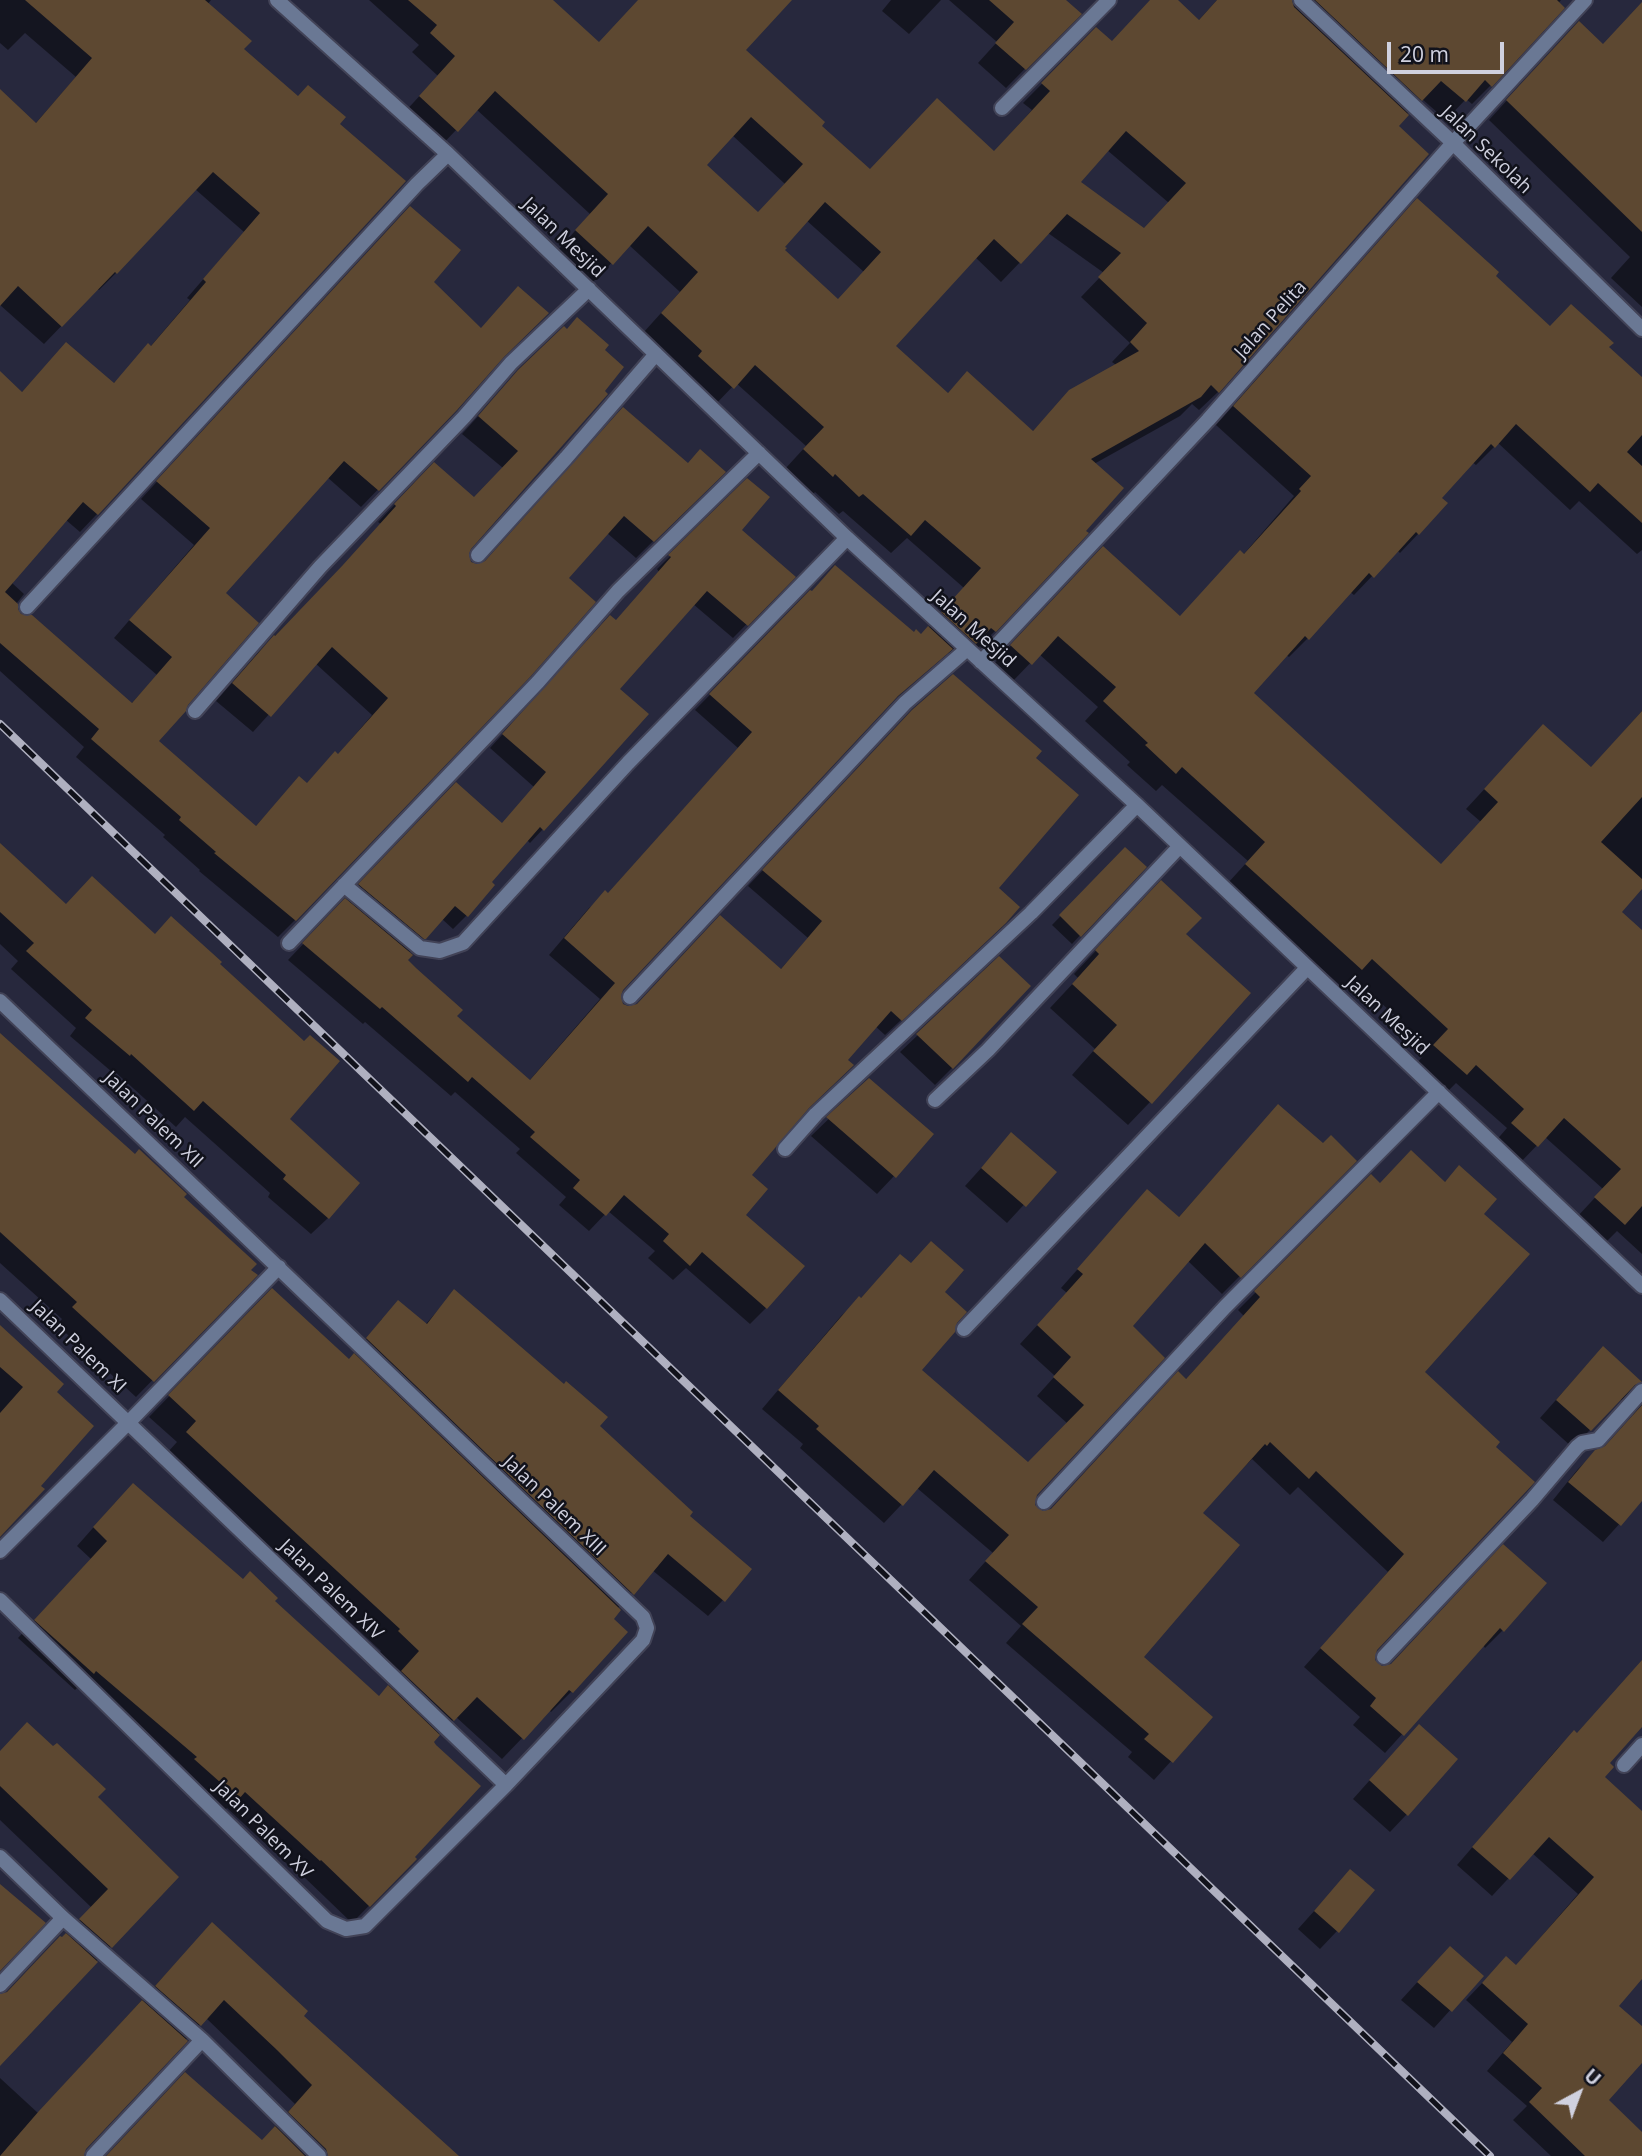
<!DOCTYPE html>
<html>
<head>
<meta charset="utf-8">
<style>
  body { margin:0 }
  #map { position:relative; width:1642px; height:2156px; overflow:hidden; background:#27283d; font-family:"Open Sans",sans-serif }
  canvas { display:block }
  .north { position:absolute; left:1544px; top:2058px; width:70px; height:70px; -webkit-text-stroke:5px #11121b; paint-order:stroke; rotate:41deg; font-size:19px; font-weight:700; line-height:28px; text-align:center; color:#d0d1df }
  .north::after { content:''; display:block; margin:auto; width:24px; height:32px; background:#d0d1df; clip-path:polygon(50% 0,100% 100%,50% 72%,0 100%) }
  .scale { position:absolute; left:1387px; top:42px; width:117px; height:32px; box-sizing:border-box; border:4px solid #d0d1df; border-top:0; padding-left:9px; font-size:21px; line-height:24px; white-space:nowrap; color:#d0d1df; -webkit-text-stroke:5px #11121b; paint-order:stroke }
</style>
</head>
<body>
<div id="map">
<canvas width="1642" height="2156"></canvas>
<div class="north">U</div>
<div class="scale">20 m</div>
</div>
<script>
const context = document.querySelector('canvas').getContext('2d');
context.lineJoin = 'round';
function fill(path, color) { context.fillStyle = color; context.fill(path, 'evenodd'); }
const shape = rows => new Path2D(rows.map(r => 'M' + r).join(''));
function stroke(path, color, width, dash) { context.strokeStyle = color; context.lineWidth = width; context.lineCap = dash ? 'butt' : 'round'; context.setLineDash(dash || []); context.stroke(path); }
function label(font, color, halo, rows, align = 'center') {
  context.font = font + ' "Open Sans",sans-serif'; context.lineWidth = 5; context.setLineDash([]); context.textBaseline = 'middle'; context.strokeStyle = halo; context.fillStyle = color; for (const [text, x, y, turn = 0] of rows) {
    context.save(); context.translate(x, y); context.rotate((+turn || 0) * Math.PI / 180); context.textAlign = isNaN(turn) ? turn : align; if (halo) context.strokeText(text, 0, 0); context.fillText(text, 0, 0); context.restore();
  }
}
const shadow = shape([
  [0,0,211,0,207,5,242,50,298,98,338,124,404,181,97,514,80,532,66,520,11,582,24,594,16,604,19,615,131,704,157,675,114,638,194,545,141,499,393,225,431,282,498,360,456,409,361,507,327,477,223,593,157,741,255,827,299,778,306,785,337,756,372,715,315,663,253,732,216,701,257,654,325,585,381,524,378,522,417,481,474,499,503,468,462,434,519,371,606,345,467,554,470,563,477,566,687,465,723,472,636,558,607,533,567,578,295,920,278,937,199,871,200,870,163,837,165,835,76,757,84,747,0,671,0,373,21,393,66,344,113,384,150,347,190,300,187,298,244,232,195,189,116,273,99,290,97,289,44,344,0,305,0,92,35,124,76,77,25,33,8,50,0,43],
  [369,0,550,0,599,44,639,0,790,0,744,50,820,126,869,171,993,153,1032,110,1023,103,1096,29,1112,42,1152,0,1175,0,1198,21,1217,0,1561,0,1491,85,1472,104,1466,99,1446,120,1422,99,1406,115,1218,392,1199,410,1192,404,1180,416,1094,464,995,631,976,650,956,662,947,652,886,707,621,989,619,995,622,1005,628,1008,780,970,808,938,748,886,896,728,1034,758,997,888,988,939,885,1035,875,1026,749,1175,743,1215,766,1308,750,1324,686,1268,673,1280,648,1258,655,1251,608,1211,589,1231,559,1205,566,1197,516,1153,520,1149,455,1092,451,1096,365,1022,363,1024,288,960,442,798,502,824,534,787,490,748,597,631,615,622,659,572,657,569,747,480,739,530,793,577,733,638,693,604,617,689,543,829,530,843,527,840,490,882,466,916,453,929,442,919,411,952,406,951,406,960,455,1017,529,1081,600,999,549,955,589,908,607,895,738,748,695,710,795,608,921,636,964,588,907,538,891,553,843,511,839,514,815,492,813,494,785,469,806,446,736,383,714,406,681,376,685,371,643,333,680,292,629,245,593,282,558,250,590,214,476,109,438,149,401,116,438,76,412,52,419,45],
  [732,135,785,184,758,214,705,165],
  [1107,150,1169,203,1144,230,1078,182],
  [806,220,864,272,838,300,783,250,782,247],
  [1048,233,1104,273,1081,297,1130,343,1112,362,1116,365,1070,391,1032,432,967,374,947,394,893,346,975,257,1001,282],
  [891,0,941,0,909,34,882,11],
  [949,0,1064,0,1079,14,1006,88,978,63,997,42],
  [1642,3,1642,307,1611,278,1630,257,1489,120,1560,42,1602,46],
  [1399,219,1493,276,1549,327,1607,348,1642,379,1642,550,1637,554,1579,501,1570,510,1498,443,1476,465,1472,462,1439,498,1418,534,1400,553,1397,550,1354,595,1350,592,1307,639,1289,657,1286,655,1251,693,1441,866,1481,822,1466,809,1525,745,1590,769,1642,711,1642,886,1619,912,1642,932,1642,1254,1617,1231,1605,1243,1577,1217,1603,1189,1545,1137,1518,1165,1494,1143,1507,1128,1456,1083,1447,1092,1416,1064,1430,1048,1353,977,1342,987,1227,884,1248,861,1162,785,1156,791,1127,765,1130,762,1085,721,1098,707,1039,654,1012,682,993,665,1084,567,1180,617,1243,555,1294,496,1216,425],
  [0,844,66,906,154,935,217,965,288,1119,328,1218,311,1234,268,1197,270,1193,185,1117,176,1127,113,1070,112,1072,70,1036,76,1028,11,969,18,961,0,944],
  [1125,850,1144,867,1072,944,1052,925],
  [1138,906,1184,934,1150,1102,1128,1125,1072,1075,1095,1049,1050,1008,1078,978,1074,974],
  [999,958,952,1068,935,1085,900,1052],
  [0,1043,181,1197,255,1275,136,1397,57,1325,62,1319,0,1263],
  [869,1080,894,1176,877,1194,811,1136],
  [1278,1106,1323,1146,1354,1161,1222,1294,1188,1261,1131,1326,1035,1495,1033,1506,1042,1513,1050,1511,1185,1380,1244,1316,1238,1310,1371,1177,1379,1185,1444,1183,1459,1168,1482,1214,1423,1372,1497,1443,1375,1650,1373,1661,1382,1668,1390,1666,1486,1564,1503,1630,1485,1648,1483,1645,1385,1753,1353,1725,1360,1717,1304,1667,1388,1572,1298,1487,1290,1495,1252,1459,1200,1513,1142,1657,1211,1717,1154,1780,1128,1757,1132,1752,1006,1643,1021,1626,969,1580,993,1553,917,1488,884,1523,800,1448,803,1444,762,1409,841,1316,860,1299,900,1256,943,1293,920,1370,1028,1464,1068,1424,1037,1396,1055,1376,1020,1344,1067,1293,1061,1288,1147,1191,1178,1218],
  [1011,1135,1054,1172,1007,1223,965,1186],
  [454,1292,597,1427,688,1516,723,1600,708,1616,652,1570,618,1608,571,1692,551,1712,549,1710,502,1759,456,1717,432,1741,413,1858,415,1859,352,1923,303,1876,301,1877,227,1808,220,1815,181,1775,77,1688,75,1690,18,1638,91,1559,77,1546,115,1503,273,1601,378,1698,400,1672,379,1653,381,1651,167,1453,177,1442,149,1417,252,1311,349,1361,382,1319,425,1325],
  [0,1328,54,1392,38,1486,0,1535],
  [1586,1366,1640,1382,1624,1399,1617,1401,1573,1448,1540,1418],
  [1642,1401,1642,1499,1603,1542,1553,1500,1578,1469,1596,1452,1603,1449,1633,1416,1635,1408],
  [1642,1661,1642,1725,1607,1763,1603,1778,1642,1814,1642,1977,1617,2006,1642,2028,1642,2061,1606,2100,1642,2134,1642,2156,1551,2156,1513,2120,1527,2106,1487,2071,1512,2042,1466,2000,1506,1958,1515,1967,1578,1894,1532,1853,1492,1896,1457,1865,1557,1749,1574,1732,1576,1735],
  [1402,1744,1407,1814,1390,1832,1353,1799],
  [0,1752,96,1797,176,1877,0,2063,0,1996,5,1994,92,1908,0,1820],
  [1350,1871,1337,1931,1320,1949,1298,1929],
  [212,1924,301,2016,458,2156,107,2156,261,2142,295,2104,206,2018,84,2149,82,2156,0,2156,0,2078,38,2113],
  [1433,1965,1481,1976,1434,2028,1401,2000]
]);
const building = shape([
  [25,0,205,0,252,41,244,49,298,96,308,85,346,117,340,124,406,181,98,515,83,502,5,592,18,604,18,609,21,614,32,615,132,703,172,657,129,620,210,528,156,481,410,206,461,250,434,282,481,328,518,286,549,313,504,357,457,410,379,491,344,461,226,593,259,623,188,705,186,711,159,741,256,826,299,776,307,783,335,751,338,754,388,698,332,647,271,717,232,683,274,635,275,636,342,566,396,506,394,504,434,462,474,497,518,451,478,416,518,370,564,326,567,329,577,317,609,345,605,350,624,367,605,391,608,394,471,549,469,554,471,562,477,564,485,561,623,407,688,463,700,449,726,472,654,542,624,516,569,578,596,602,531,676,296,921,214,853,216,852,179,820,181,817,91,739,99,729,0,643,0,371,22,392,66,342,114,383,148,343,151,346,206,282,203,279,260,213,213,172,117,274,115,272,62,327,18,286,0,306,0,89,36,123,92,58],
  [408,0,553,0,599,42,638,0,792,0,746,50,825,122,822,126,870,169,937,98,994,151,1050,91,1041,83,1096,27,1112,41,1150,0,1178,0,1199,20,1217,0,1292,0,1294,7,1409,115,1399,126,1429,154,1219,393,1211,385,1201,397,1091,459,1124,488,1086,531,1089,533,996,632,991,628,976,644,941,612,981,568,925,520,911,536,863,494,859,497,835,474,833,477,803,449,824,427,755,365,734,389,698,356,702,351,661,313,698,272,648,226,613,265,575,230,608,194,495,91,458,132,419,96,455,56,430,33,437,25],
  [751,117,803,164,758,212,707,165],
  [1126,131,1186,183,1144,228,1081,182],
  [825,202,881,252,838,299,785,250,787,248,785,247],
  [1067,214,1121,253,1098,277,1147,323,1130,342,1139,351,1069,390,1033,431,967,371,948,393,896,346,994,239,1021,264],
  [989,0,1066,0,1082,14,1026,70,995,43,1014,22],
  [1315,0,1557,0,1565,8,1492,87,1485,80,1466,102,1441,81,1422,101],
  [1642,2,1642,232,1506,100,1579,21,1603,44],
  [1417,198,1499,272,1496,276,1550,326,1571,304,1614,343,1609,347,1642,377,1642,435,1627,452,1642,466,1642,523,1598,483,1590,492,1516,424,1495,448,1491,444,1442,498,1448,503,1419,535,1416,532,1374,578,1369,573,1309,640,1305,636,1254,693,1441,864,1498,802,1484,789,1543,724,1591,767,1642,711,1642,797,1601,842,1642,879,1642,889,1622,912,1642,930,1642,1206,1625,1225,1594,1197,1621,1169,1564,1118,1538,1147,1511,1123,1524,1109,1476,1065,1467,1075,1433,1045,1448,1029,1372,959,1362,970,1245,864,1265,842,1182,767,1176,774,1145,745,1148,743,1103,701,1116,687,1058,636,1032,665,1010,645,1103,546,1180,616,1240,550,1244,554,1301,491,1299,489,1311,476,1233,406],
  [747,478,770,497,742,530,796,577,748,626,707,591,620,689,649,714,544,831,540,827,492,882,495,885,468,917,455,906,426,939,424,939,358,884,456,782,502,823,546,772,502,734,610,615,616,620,671,557,668,555],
  [835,565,914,632,916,629,921,634,928,626,953,649,898,696,623,990,621,996,623,1004,628,1006,637,1004,720,915,781,969,822,921,762,870,912,710,953,674,1042,751,1036,758,1079,795,999,888,1020,907,1006,923,902,1021,891,1011,848,1060,854,1065,809,1108,752,1175,768,1189,746,1215,805,1266,767,1309,702,1252,690,1266,663,1241,669,1234,624,1195,606,1216,573,1188,580,1180,530,1137,535,1132,472,1077,468,1082,382,1007,380,1009,302,943,345,898,413,955,408,960,416,968,463,1010,457,1016,530,1080,615,983,564,938,605,890,608,893,752,732,709,694,810,590,812,591],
  [0,843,66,904,92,876,155,934,171,916,222,962,220,964,304,1041,310,1035,340,1061,290,1119,360,1183,329,1219,283,1179,286,1175,203,1101,194,1111,131,1054,130,1056,85,1018,92,1010,26,951,34,943,0,912],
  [1125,847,1147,867,1081,937,1059,915],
  [1161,880,1202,918,1186,934,1251,993,1152,1104,1093,1051,1117,1025,1072,984,1099,954,1095,950],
  [999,956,1031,986,953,1069,916,1034],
  [0,1033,135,1154,139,1149,187,1194,184,1197,257,1264,251,1270,258,1275,154,1382,72,1307,77,1302,0,1232],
  [869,1078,934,1134,896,1178,826,1117],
  [1278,1104,1323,1143,1331,1135,1357,1161,1241,1278,1205,1243,1133,1326,1165,1358,1037,1495,1035,1505,1043,1511,1051,1509,1178,1371,1186,1379,1260,1297,1254,1291,1371,1174,1380,1183,1411,1150,1445,1182,1459,1165,1497,1199,1484,1214,1530,1254,1425,1372,1500,1442,1496,1447,1535,1482,1377,1650,1375,1660,1382,1666,1391,1664,1503,1544,1547,1583,1504,1632,1500,1628,1404,1736,1370,1706,1376,1698,1320,1648,1404,1554,1316,1471,1309,1479,1270,1442,1267,1446,1265,1444,1203,1513,1240,1545,1144,1657,1213,1717,1173,1763,1144,1739,1149,1734,1022,1624,1038,1607,985,1561,1009,1535,934,1470,903,1506,816,1429,819,1426,778,1390,859,1296,861,1298,900,1254,911,1263,931,1241,964,1270,945,1292,967,1312,957,1323,955,1332,922,1370,1028,1462,1084,1405,1053,1377,1071,1357,1037,1325,1083,1274,1077,1269,1147,1189,1179,1217],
  [1011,1132,1057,1172,1026,1207,981,1168],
  [272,1288,349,1359,354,1353,621,1610,614,1619,628,1632,573,1693,569,1690,524,1740,477,1697,454,1721,401,1671,419,1651,398,1631,400,1629,186,1432,196,1421,168,1395],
  [454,1289,564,1384,566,1381,608,1417,600,1426,693,1512,690,1516,752,1569,725,1602,668,1554,634,1595,366,1338,398,1300,427,1324],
  [0,1325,64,1384,57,1392,94,1426,41,1486,45,1489,0,1537,0,1413,23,1387,0,1367],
  [1603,1346,1642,1382,1635,1385,1591,1431,1556,1400],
  [1642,1405,1642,1501,1621,1526,1568,1482,1595,1450,1605,1446],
  [133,1483,243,1579,250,1571,278,1598,275,1601,379,1696,388,1685,440,1735,434,1742,436,1745,481,1786,415,1857,417,1859,370,1907,321,1860,320,1861,245,1792,239,1799,194,1759,197,1757,96,1671,94,1674,34,1620,107,1541,93,1527],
  [1642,1660,1642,1727,1610,1763,1614,1767,1605,1777,1642,1811,1642,1979,1619,2006,1642,2026,1642,2063,1609,2100,1642,2132,1642,2156,1585,2156,1529,2102,1542,2088,1503,2053,1528,2024,1482,1983,1506,1956,1516,1965,1594,1877,1549,1837,1510,1880,1472,1847,1574,1730,1577,1733],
  [27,1722,53,1746,57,1743,106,1789,98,1797,179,1877,112,1948,79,1919,108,1889,0,1786,0,1751],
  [1419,1724,1458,1759,1408,1816,1369,1780],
  [1350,1869,1375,1890,1339,1933,1314,1911],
  [0,1884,46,1923,0,1971],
  [212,1922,308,2011,304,2016,459,2156,328,2156,326,2149,288,2112,312,2085,277,2050,224,2000,201,2026,155,1986],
  [66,1933,98,1962,0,2066,0,1994,7,1992,60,1936,62,1937],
  [1450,1946,1484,1976,1452,2012,1417,1982],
  [142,2000,188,2041,86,2149,84,2156,0,2156,39,2111],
  [185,2072,262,2140,275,2126,305,2156,106,2156]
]);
const minor = shape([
  [277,0,448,154,847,538,1137,805,1642,1286],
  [1301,0,1453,143,1642,329],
  [1002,108,1109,0],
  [478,555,566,458,656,354],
  [27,607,417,184,448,154],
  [981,662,1208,420,1453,143,1585,0],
  [195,711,320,567,464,417,511,363,589,289],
  [344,885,420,948,440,951,463,943,628,763,847,538],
  [289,943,538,682,618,591,759,453],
  [630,997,905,703,966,650],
  [0,1001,643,1617,647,1628,643,1640,506,1785,365,1926,346,1929,327,1921,0,1600],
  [935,1100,988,1050,1180,846],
  [785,1149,816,1114,1031,913,1137,805],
  [0,1300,506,1785],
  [964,1329,1307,968],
  [1044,1502,1225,1307,1439,1092],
  [0,1551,129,1422,279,1267],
  [1384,1657,1532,1500,1577,1447,1582,1443,1598,1440,1642,1391],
  [1624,1765,1642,1745],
  [0,1857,63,1918,202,2040,319,2156],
  [0,1985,63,1918],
  [93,2156,202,2040]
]);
const rail = shape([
  [0,724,1490,2156]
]);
const streetNames = [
  ["Jalan Sekolah",1486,150,44],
  ["Jalan Mesjid",563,238,44],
  ["Jalan Pelita",1271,320,-48],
  ["Jalan Mesjid",973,629,42],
  ["Jalan Mesjid",1387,1016,43],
  ["Jalan Palem XII",153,1120,44],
  ["Jalan Palem XI",78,1347,44],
  ["Jalan Palem XIII",554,1506,44],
  ["Jalan Palem XIV",331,1590,44],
  ["Jalan Palem XV",263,1830,45]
];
fill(shadow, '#0007');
fill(building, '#5d4831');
stroke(minor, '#424357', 18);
stroke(minor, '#6a7894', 14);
stroke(rail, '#afb0c0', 8);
stroke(rail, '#11121b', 5, [16]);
label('19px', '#d0d1df', '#11121b', streetNames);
</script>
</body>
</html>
